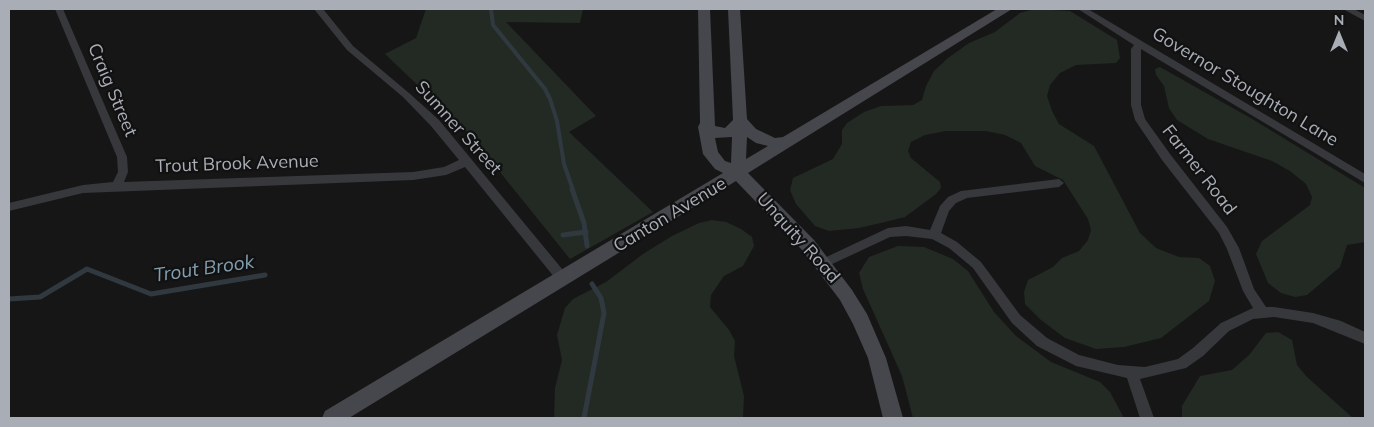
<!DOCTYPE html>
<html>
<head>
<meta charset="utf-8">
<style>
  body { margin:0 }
  #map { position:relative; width:1374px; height:427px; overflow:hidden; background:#161617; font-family:Mulish,sans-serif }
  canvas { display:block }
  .frame { position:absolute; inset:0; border:10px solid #a9aeb6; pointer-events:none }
  .north { position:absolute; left:1314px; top:10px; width:50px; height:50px; -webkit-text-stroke:4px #111112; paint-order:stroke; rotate:0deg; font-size:14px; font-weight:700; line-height:20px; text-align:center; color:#a9aeb6 }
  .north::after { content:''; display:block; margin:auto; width:18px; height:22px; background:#a9aeb6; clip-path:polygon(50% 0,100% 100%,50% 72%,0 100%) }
</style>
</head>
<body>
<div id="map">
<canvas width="1374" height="427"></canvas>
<div class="frame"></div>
<div class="north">N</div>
</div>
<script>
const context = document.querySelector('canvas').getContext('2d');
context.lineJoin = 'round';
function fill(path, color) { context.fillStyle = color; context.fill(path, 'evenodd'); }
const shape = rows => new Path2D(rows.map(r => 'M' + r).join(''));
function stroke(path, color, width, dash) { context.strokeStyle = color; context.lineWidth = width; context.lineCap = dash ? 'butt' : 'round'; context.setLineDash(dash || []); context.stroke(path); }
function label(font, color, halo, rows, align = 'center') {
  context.font = font + ' Mulish,sans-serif'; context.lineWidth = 4.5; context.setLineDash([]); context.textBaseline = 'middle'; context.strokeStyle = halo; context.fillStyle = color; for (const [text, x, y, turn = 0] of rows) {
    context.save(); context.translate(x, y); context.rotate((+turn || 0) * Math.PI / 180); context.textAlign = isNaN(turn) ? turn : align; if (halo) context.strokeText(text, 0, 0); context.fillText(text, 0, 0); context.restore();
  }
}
const green = shape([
  [426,9,583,9,580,23,506,22,596,116,569,132,653,212,570,259,470,135,385,54,416,38],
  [1034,9,1070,11,1117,40,1120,58,1116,63,1076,65,1060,73,1050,85,1047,96,1052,111,1059,124,1094,146,1140,233,1156,248,1179,257,1199,258,1210,266,1215,281,1209,301,1161,338,1124,347,1096,349,1065,338,1041,320,1025,304,1024,292,1028,280,1053,267,1062,258,1079,251,1088,240,1091,230,1088,219,1063,180,1035,166,1021,143,1005,135,986,131,946,131,925,135,911,142,908,151,911,158,940,182,941,188,936,194,905,217,885,222,859,228,829,231,815,226,796,204,790,190,793,178,833,159,842,144,842,130,847,123,864,112,881,106,913,105,922,100,926,86,934,71,948,58,969,43,995,32,1020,13],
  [1160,67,1254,120,1365,188,1365,242,1347,245,1340,267,1307,295,1295,297,1281,293,1268,283,1256,254,1262,241,1310,205,1312,197,1306,184,1290,171,1272,161,1208,139,1177,120,1169,108,1164,86,1156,75,1155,69],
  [712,220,726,222,741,229,752,237,754,246,743,266,724,276,711,295,710,307,729,330,735,341,734,356,744,396,743,418,554,418,555,388,562,360,557,335,565,308,573,299,606,282,643,254,672,236,699,223],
  [898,246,924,247,953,259,968,271,994,312,1016,336,1051,362,1100,382,1110,392,1124,418,913,418,902,376,863,289,859,273,869,257],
  [1278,332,1292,340,1297,365,1307,377,1353,418,1182,418,1182,406,1200,376,1232,370,1249,355,1266,333]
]);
const streamFar1 = shape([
  [491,9,493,25,545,89,550,99,557,121,564,164,573,190]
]);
const stream = shape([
  [572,189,584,223,587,246],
  [563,235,586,232],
  [9,299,40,297,87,269,151,294,265,275],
  [584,418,604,313,601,298,592,284]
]);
const street = shape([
  [55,9,63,9,127,157,128,172,124,182,413,172,444,167,459,160,431,126,403,97,347,50,314,9,323,9,353,46,409,93,439,120,567,275,569,279,567,283,563,284,559,283,465,167,446,175,413,180,83,193,9,211,9,203,83,185,113,182,118,172,117,157,55,9],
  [1078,9,1088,9,1365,174,1365,183,1141,49,1141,105,1145,119,1170,154,1227,227,1239,248,1254,289,1266,307,1274,307,1313,313,1341,321,1365,332,1365,344,1313,323,1274,317,1253,319,1229,331,1203,356,1186,368,1140,379,1154,418,1140,418,1127,378,1076,366,1037,346,1012,323,973,268,949,248,932,239,906,236,890,237,828,266,824,268,820,266,818,263,820,260,888,228,906,226,930,230,940,206,948,197,961,191,1059,179,1064,183,1059,187,967,198,956,203,949,211,941,233,957,242,981,262,1020,315,1047,338,1079,355,1118,365,1145,367,1178,359,1193,348,1221,323,1253,308,1243,291,1227,249,1219,233,1162,160,1135,120,1131,105,1131,49,1134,45,1078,9],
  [1343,9,1354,9,1365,15,1365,21,1343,9]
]);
const secondary = shape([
  [698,9,710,9,715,126,725,128,733,120,728,9,740,9,747,119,756,129,775,138,783,137,997,9,1012,9,748,173,814,240,852,290,867,314,886,358,903,418,883,418,868,358,853,324,840,300,802,250,736,181,349,418,322,418,325,411,723,173,715,169,703,154,698,127,700,123,698,9],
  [732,137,731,163,725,161,718,152,715,138,732,137],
  [747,137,756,143,768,146,746,159,747,137]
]);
const streetNames = [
  ["Governor Stoughton Lane",1245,87,31],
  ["Craig Street",112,90,67],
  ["Sumner Street",458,128,48],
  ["Trout Brook Avenue",237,164,-2],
  ["Farmer Road",1199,170,52],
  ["Canton Avenue",670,215,-31],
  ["Unquity Road",798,238,48]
];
const waterNames = [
  ["Trout Brook",204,269,-8]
];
fill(green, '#222a23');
stroke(streamFar1, '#30393f', 4);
stroke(stream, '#30393f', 5);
fill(street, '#37383c');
fill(secondary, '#45474c');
label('18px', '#a9aeb6', '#111112', streetNames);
label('italic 19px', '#839eae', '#111112', waterNames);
</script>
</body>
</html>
